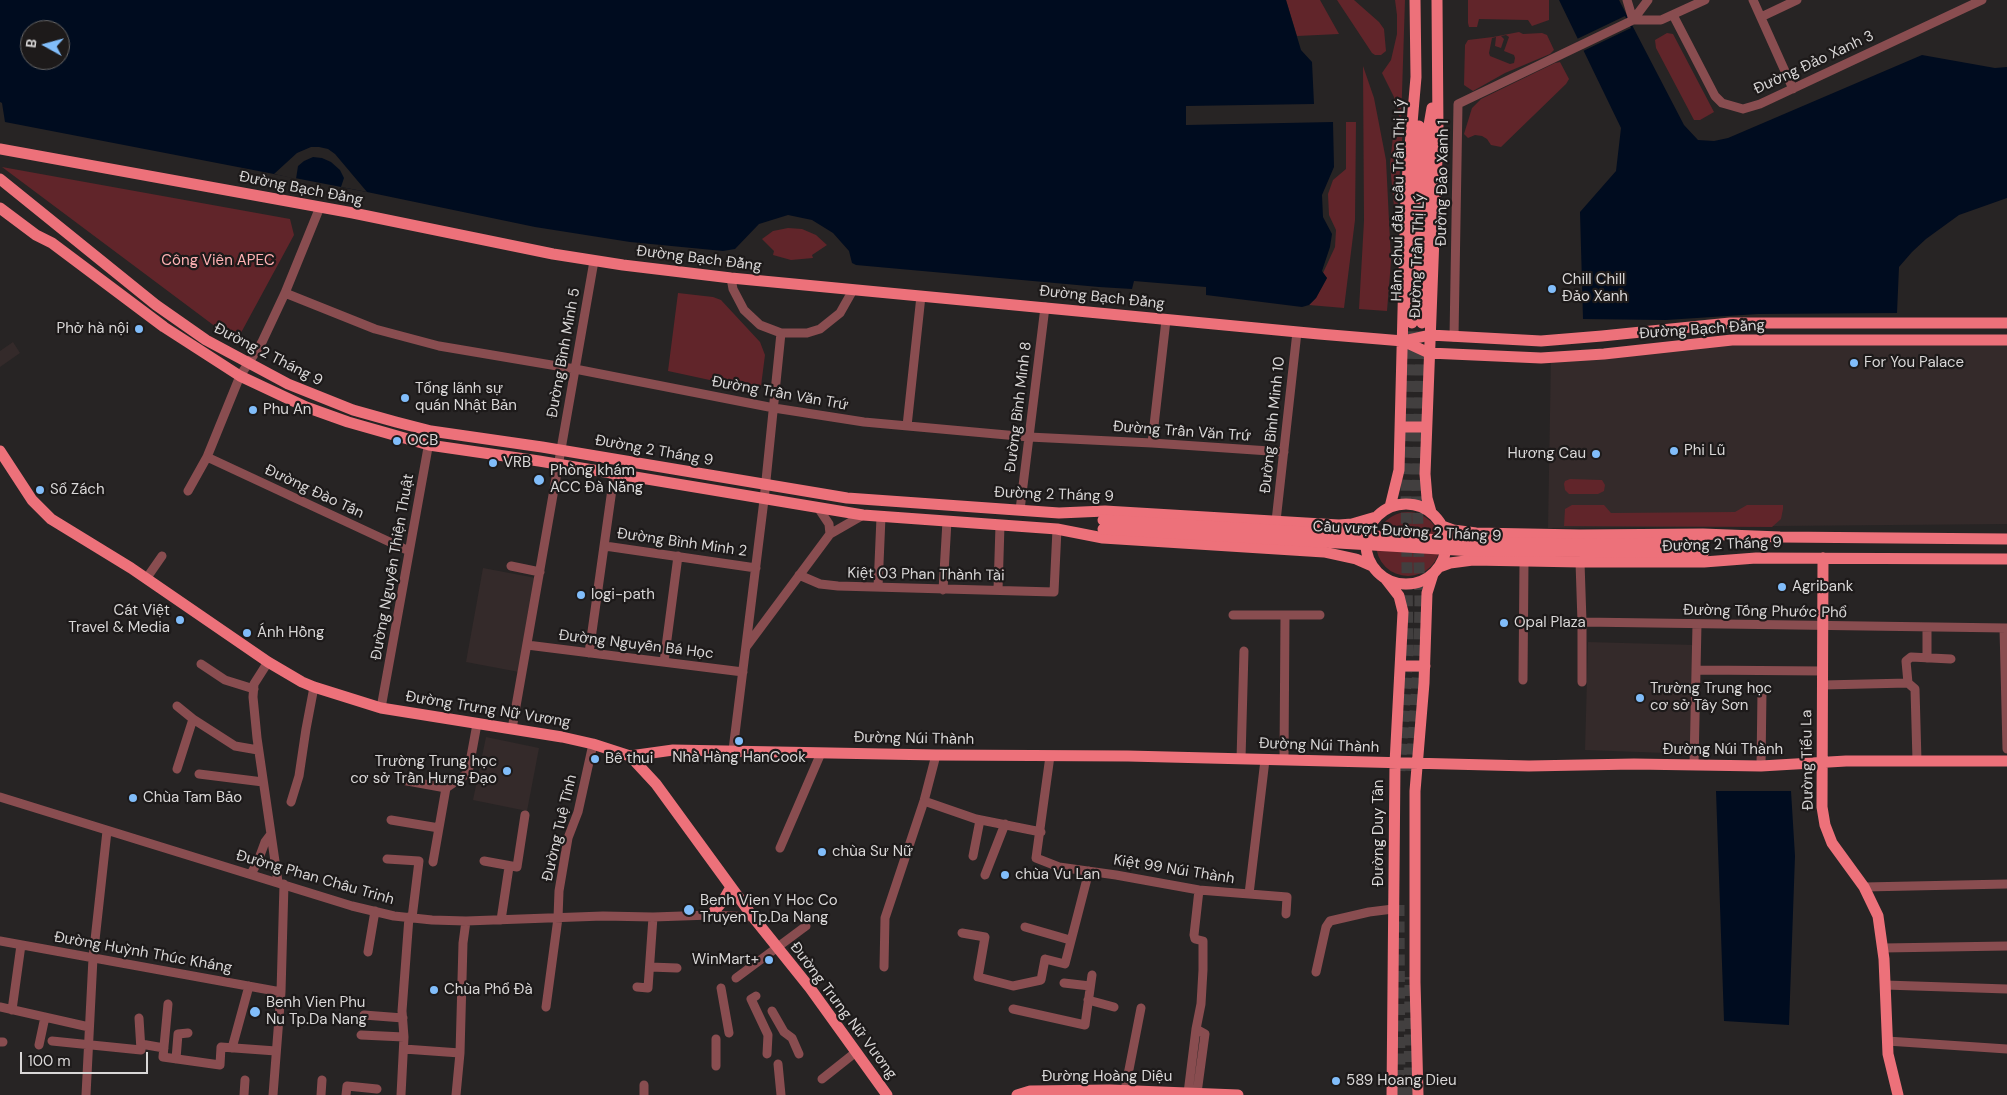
<!DOCTYPE html>
<html>
<head>
<meta charset="utf-8">
<style>
  body { margin:0 }
  #map { position:relative; width:2007px; height:1095px; overflow:hidden; background:#272424; font-family:"DM Sans",sans-serif }
  canvas { display:block }
  .north { position:absolute; left:20px; top:20px; width:50px; height:50px; box-sizing:border-box; background:#1d1a1a; border:1px solid #686666; border-radius:50%; rotate:277deg; font-size:14px; font-weight:700; line-height:20px; text-align:center; color:#d9d7d7 }
  .north::after { content:''; display:block; margin:auto; width:18px; height:22px; background:#81bdfa; clip-path:polygon(50% 0,100% 100%,50% 72%,0 100%) }
  .scale { position:absolute; left:20px; top:1052px; width:128px; height:22px; box-sizing:border-box; border:2px solid #d9d7d7; border-top:0; padding-left:6px; font-size:15px; line-height:18px; white-space:nowrap; color:#d9d7d7; -webkit-text-stroke:4px #1d1a1a; paint-order:stroke }
</style>
</head>
<body>
<div id="map">
<canvas width="2007" height="1095"></canvas>
<div class="north">B</div>
<div class="scale">100 m</div>
</div>
<script>
const context = document.querySelector('canvas').getContext('2d');
context.lineJoin = 'round';
function fill(path, color) { context.fillStyle = color; context.fill(path, 'evenodd'); }
const shape = rows => new Path2D(rows.map(r => 'M' + r).join(''));
function stroke(path, color, width, dash) { context.strokeStyle = color; context.lineWidth = width; context.lineCap = dash ? 'butt' : 'round'; context.setLineDash(dash || []); context.stroke(path); }
function label(font, color, halo, rows, align = 'center') {
  context.font = font + ' "DM Sans",sans-serif'; context.lineWidth = 4.5; context.setLineDash([]); context.textBaseline = 'middle'; context.strokeStyle = halo; context.fillStyle = color; for (const [text, x, y, turn = 0] of rows) {
    context.save(); context.translate(x, y); context.rotate((+turn || 0) * Math.PI / 180); context.textAlign = isNaN(turn) ? turn : align; if (halo) context.strokeText(text, 0, 0); context.fillText(text, 0, 0); context.restore();
  }
}
const built = shape([
  [2007,338,2007,524,1548,528,1551,356,1727,339],
  [13,342,20,353,0,367,0,351],
  [483,568,536,578,519,672,466,662],
  [1588,642,1695,645,1692,754,1585,750],
  [486,737,539,748,527,811,473,800]
]);
const green = shape([
  [1286,0,1320,0,1339,34,1297,36],
  [1337,0,1354,0,1379,22,1384,29,1386,51,1381,55,1375,55,1372,53],
  [1395,0,1405,0,1401,124,1394,97,1382,73,1391,60,1397,34,1397,15],
  [1468,0,1549,0,1549,20,1532,26,1528,20,1479,19,1477,27,1469,27,1468,23],
  [1519,32,1523,34,1542,33,1547,35,1554,50,1550,54,1505,73,1473,91,1464,85,1465,45,1468,40,1493,37],
  [1506,35,1509,37,1504,51,1514,55,1515,58,1514,63,1510,64,1490,56,1489,53,1492,38,1496,37,1495,46,1501,48,1504,39,1501,36],
  [1667,33,1673,34,1714,112,1700,120,1694,120,1656,48,1655,40],
  [1560,62,1569,79,1566,84,1501,147,1491,145,1487,139,1482,136,1475,135,1468,138,1464,134,1472,108,1481,99,1555,63],
  [1363,66,1374,98,1386,160,1391,261,1387,311,1359,309,1364,221],
  [1346,122,1356,122,1355,220,1344,308,1309,305,1316,298,1327,278,1323,273,1335,247,1336,230,1329,215,1328,194,1333,180,1346,169],
  [1400,127,1403,127,1396,229,1390,164,1393,136],
  [2,167,290,219,294,235,236,342],
  [788,228,802,229,816,235,827,245,812,255,813,258,791,260,773,255,774,251,762,239,773,231],
  [678,293,713,297,721,300,760,342,765,355,761,386,756,390,668,371],
  [1570,479,1602,480,1605,485,1604,491,1598,494,1569,494,1565,490,1564,484,1565,481],
  [1572,505,1604,505,1611,513,1735,512,1747,505,1783,505,1783,509,1781,519,1772,527,1564,526,1565,509],
  '1376 544a32 32 0 1 1 64 0a32 32 0 1 1-64 0Z'
]);
const water = shape([
  [0,0,1286,0,1301,50,1312,62,1314,104,1186,106,1186,125,1333,122,1334,167,1322,195,1323,217,1332,234,1330,247,1322,271,1327,278,1316,298,1309,305,1302,307,1206,295,1206,287,1134,281,1132,289,1099,287,856,265,852,263,849,251,833,233,812,220,788,215,759,224,735,249,723,251,630,242,535,227,367,192,5,122,2,103,0,102],
  [30,30,60,30,60,60,30,60],
  [1559,0,1619,0,1684,125,1698,140,1714,141,1728,138,1922,55,1995,68,2007,67,2007,198,1959,215,1926,239,1912,252,1899,267,1897,313,1758,314,1666,320,1583,319,1580,212,1616,171,1621,128],
  [1716,791,1791,791,1795,856,1789,1025,1724,1021]
]);
const pier = shape([
  [1625,16,1631,28,1583,51,1577,39],
  [311,147,319,147,328,149,335,154,367,192,341,187,344,178,340,170,331,162,322,158,313,157,304,161,298,166,296,179,274,174,297,153]
]);
const majorTunnel = shape([
  [1400,771,1408,652,1406,490,1412,323],
  [1411,771,1419,652,1420,600,1417,490,1422,323],
  [1399,905,1400,1095],
  [1409,1095,1410,977]
]);
const minor = shape([
  [1627,0,1633,20],
  [1753,0,1793,89],
  [1673,15,1715,96,1722,103,1743,109,1760,104,1982,0],
  [1761,17,1797,0],
  [1633,20,1648,0],
  [731,278,733,289,744,310,760,325,781,333,807,333,820,329,840,313,853,290],
  [285,293,375,329,439,346,575,369,774,408,864,422,1029,437,1152,443,1284,452],
  [1454,337,1458,104,1629,22,1633,20,1661,20,1705,0],
  [907,426,921,296],
  [1152,443,1166,320],
  [207,457,409,551],
  [188,491,207,457,240,376,262,342,285,293,320,207],
  [819,509,829,524,830,534],
  [1020,510,1045,307],
  [1276,521,1297,332],
  [605,546,756,568],
  [1580,562,1582,622,2007,628],
  [511,566,540,572],
  [799,575,820,584,838,586,1054,592,1057,529],
  [146,579,162,556],
  [878,587,881,517],
  [943,590,947,521],
  [998,590,1000,525],
  [1233,615,1320,615],
  [2004,628,2007,749],
  [527,645,743,672],
  [746,647,830,534,863,515],
  [589,653,614,475],
  [1927,658,1927,628],
  [268,662,254,684,253,697,257,738,278,882],
  [664,662,678,556],
  [201,664,225,680,254,689],
  [1696,670,1823,671],
  [1523,680,1524,562],
  [1582,682,1582,622],
  [1823,685,1908,683],
  [177,706,193,719,235,746,258,750],
  [381,708,431,431],
  [512,729,594,261],
  [733,750,764,500,781,333],
  [1050,756,1036,858,1059,867,1116,875,1199,890,1287,897,1286,914],
  [1241,759,1244,651],
  [1284,760,1285,615],
  [1917,761,1915,689,1908,683,1906,661,1911,657,1951,659],
  [1694,765,1697,624],
  [1761,766,1762,691],
  [177,769,193,719],
  [199,774,263,782],
  [402,780,446,788],
  [0,797,352,906,394,916,432,920,466,921,603,916,653,917,711,915,753,917],
  [924,801,976,819,1041,832],
  [291,802,299,776,306,729,314,687],
  [391,820,439,828],
  [780,848,821,753],
  [973,856,980,820],
  [387,859,419,861,412,918],
  [484,861,517,867,525,815],
  [433,862,446,788,468,773,477,724],
  [251,874,258,861,265,842,271,834],
  [985,875,1005,824],
  [1864,887,2007,884],
  [1249,894,1265,760],
  [501,920,509,867],
  [1025,927,1070,940],
  [962,933,985,937,978,977,1013,986,1041,980,1045,959,1065,964,1089,871],
  [0,941,281,992],
  [1883,948,2007,946],
  [368,952,375,911],
  [650,967,677,968],
  [884,967,885,918,924,801,936,755],
  [1316,972,1326,927,1330,921,1369,912,1393,909],
  [736,978,806,926],
  [1064,983,1090,986],
  [1885,985,2007,989],
  [637,987,648,988,653,917],
  [721,988,729,1033],
  [756,996,751,999,768,1035,767,1054],
  [1088,1000,1114,1007],
  [168,1004,163,1057,220,1065,221,1047,276,1051],
  [0,1007,89,1027],
  [546,1007,558,918,559,891,568,838,578,812,593,744],
  [1013,1009,1085,1025,1092,975],
  [12,1010,21,945],
  [772,1011,784,1032,792,1038,799,1054],
  [364,1015,403,1018],
  [361,1035,404,1037],
  [52,1041,141,1050,139,1018],
  [1887,1041,2007,1049],
  [0,1042,3,1042],
  [141,1044,164,1048],
  [39,1045,45,1017],
  [232,1048,249,986],
  [404,1049,460,1053],
  [176,1059,178,1034,188,1033],
  [778,1064,781,1095],
  [716,1066,716,1039],
  [822,1079,856,1052],
  [644,1085,644,1095],
  [1125,1090,1141,1008],
  [1188,1093,1196,1029],
  [1197,1093,1205,1034,1196,1029,1201,1004,1203,970,1203,941,1195,939,1194,935,1199,890],
  [86,1095,93,958,107,831],
  [244,1095,245,1080],
  [273,1095,281,992,284,884],
  [321,1095,322,1080],
  [346,1095,347,1086,377,1089],
  [401,1095,404,1037,402,1011,409,917],
  [456,1095,460,1053,463,943,466,921]
]);
const major = shape([
  [0,149,353,213,553,254,623,265,731,278,1319,334,1403,341,1430,335,1541,341,1602,336,1730,323,2007,323],
  [0,179,156,305,206,340,288,384,353,410,396,422,431,431,542,447,847,498,1059,513,1105,511,1339,525,1352,524,1376,517],
  [0,208,36,235,52,243,164,327,240,376,306,407,348,422,429,445,539,461,863,515,1057,529,1103,538,1324,552,1356,559,1372,566],
  [1412,323,1419,126],
  [1422,323,1428,131,1432,108],
  [1403,341,1429,353,1541,358,1604,354,1732,340,2007,340],
  [1401,427,1426,427],
  [0,451,32,500,51,519,131,568,268,662,302,682,314,687,381,708,562,737,593,744,630,756,656,784,753,917,810,988,887,1095],
  '1366 544a40 40 0 1 1 80 0a40 40 0 1 1-80 0Z',
  [1390,507,1399,470,1406,193,1416,77,1415,0],
  [1431,512,1427,498,1425,474,1438,131,1437,0],
  [1442,526,1453,530,1476,533,1580,535,1703,534,1780,537,2007,539],
  [1823,558,1822,807,1825,825,1832,843,1864,887,1878,916,1884,959,1888,1054,1898,1095],
  [1439,567,1450,563,1473,560,1580,562,1704,562,1756,558,2007,559],
  [1385,578,1399,596,1403,612,1395,763,1392,1095],
  [1401,666,1425,666],
  [630,756,673,750,936,755,1128,756,1529,766,1634,764,1761,766,1846,761,2007,761],
  [711,915,723,901,731,887],
  [1017,1095,1030,1091,1110,1090,1238,1095],
  [1418,1095,1415,982,1415,791,1424,683,1427,593,1433,574]
]);
const majorBridge = shape([
  [1103,520,1475,542,1581,544,1703,543],
  [1103,529,1473,551,1704,552]
]);
const markers = [
  [1552,289,5,"#81bdfa"],
  [139,329,5,"#81bdfa"],
  [1854,363,5,"#81bdfa"],
  [405,398,5,"#81bdfa"],
  [253,410,5,"#81bdfa"],
  [397,441,5,"#81bdfa"],
  [1674,451,5,"#81bdfa"],
  [1596,454,5,"#81bdfa"],
  [493,463,5,"#81bdfa"],
  [539,480,6,"#81bdfa"],
  [40,490,5,"#81bdfa"],
  [1782,587,5,"#81bdfa"],
  [581,595,5,"#81bdfa"],
  [180,620,5,"#81bdfa"],
  [1504,623,5,"#81bdfa"],
  [247,633,5,"#81bdfa"],
  [1640,698,5,"#81bdfa"],
  [739,741,5,"#81bdfa"],
  [595,759,5,"#81bdfa"],
  [507,771,5,"#81bdfa"],
  [133,798,5,"#81bdfa"],
  [822,852,5,"#81bdfa"],
  [1005,875,5,"#81bdfa"],
  [689,910,6,"#81bdfa"],
  [769,960,5,"#81bdfa"],
  [434,990,5,"#81bdfa"],
  [255,1012,6,"#81bdfa"],
  [1336,1081,5,"#81bdfa"]
];
const streetNames = [
  ["Đường Đảo Xanh 3",1814,63,-25],
  ["Đường Đảo Xanh 1",1443,183,-89],
  ["Đường Bạch Đằng",301,189,11],
  ["Hầm chui đầu cầu Trần Thị Lý",1399,200,-89],
  ["Đường Trần Thị Lý",1418,256,-88],
  ["Đường Bạch Đằng",699,259,7],
  ["Đường Bạch Đằng",1102,298,6],
  ["Đường Bạch Đằng",1702,330,-4],
  ["Đường Bình Minh 5",564,353,-80],
  ["Đường 2 Tháng 9",268,355,27],
  ["Đường Trần Văn Trứ",780,394,10],
  ["Đường Bình Minh 8",1019,407,-83],
  ["Đường Bình Minh 10",1273,425,-84],
  ["Đường Trần Văn Trứ",1182,432,4],
  ["Đường 2 Tháng 9",654,451,10],
  ["Đường Đào Tấn",314,492,25],
  ["Đường 2 Tháng 9",1054,495,2],
  ["Cầu vượt Đường 2 Tháng 9",1407,532,3],
  ["Đường Bình Minh 2",682,543,8],
  ["Đường 2 Tháng 9",1722,545,-2],
  ["Đường Nguyễn Thiện Thuật",393,567,-80],
  ["Kiệt 03 Phan Thành Tài",926,575,1],
  ["Đường Tống Phước Phổ",1765,612,1],
  ["Đường Nguyễn Bá Học",636,645,7],
  ["Đường Trưng Nữ Vương",488,710,9],
  ["Đường Núi Thành",914,739,1],
  ["Đường Núi Thành",1319,746,2],
  ["Đường Núi Thành",1723,750],
  ["Đường Tiểu La",1808,760,-91],
  ["Đường Tuệ Tĩnh",560,828,-77],
  ["Đường Duy Tân",1379,833,-90],
  ["Kiệt 99 Núi Thành",1174,870,9],
  ["Đường Phan Châu Trinh",315,878,16],
  ["Đường Huỳnh Thúc Kháng",143,953,10],
  ["Đường Trưng Nữ Vương",843,1011,53],
  ["Đường Hoàng Diệu",1107,1077]
];
const parkNames = [
  ["Công Viên APEC",218,261]
];
const poiNames = [
  ["Chill Chill",1562,280],
  ["Đảo Xanh",1562,297],
  ["Phở hà nội",129,329,"right"],
  ["For You Palace",1864,363],
  ["Tổng lãnh sự",415,389],
  ["quán Nhật Bản",415,406],
  ["Phu An",263,410],
  ["OCB",407,441],
  ["Phi Lũ",1684,451],
  ["Hương Cau",1586,454,"right"],
  ["VRB",503,463],
  ["Phòng khám",550,471],
  ["ACC Đà Nẵng",550,488],
  ["Sổ Zách",50,490],
  ["Agribank",1792,587],
  ["logi-path",591,595],
  ["Cát Việt",170,611,"right"],
  ["Travel & Media",170,628,"right"],
  ["Opal Plaza",1514,623],
  ["Ánh Hồng",257,633],
  ["Trường Trung học",1650,689],
  ["cơ sở Tây Sơn",1650,706],
  ["Nhà Hàng HanCook",739,758,"center"],
  ["Bê thui",605,759],
  ["Trường Trung học",497,762,"right"],
  ["cơ sở Trần Hưng Đạo",497,779,"right"],
  ["Chùa Tam Bảo",143,798],
  ["chùa Sư Nữ",832,852],
  ["chùa Vu Lan",1015,875],
  ["Benh Vien Y Hoc Co",700,901],
  ["Truyen Tp.Da Nang",700,918],
  ["WinMart+",759,960,"right"],
  ["Chùa Phổ Đà",444,990],
  ["Benh Vien Phu",266,1003],
  ["Nu Tp.Da Nang",266,1020],
  ["589 Hoang Dieu",1346,1081]
];
fill(built, '#342a2a');
fill(green, '#61252a');
fill(water, '#000c1f');
fill(pier, '#272424');
stroke(majorTunnel, '#423f3f', 11, [11, 5.5]);
stroke(minor, '#894d50', 9);
stroke(major, '#ed717a', 11);
stroke(majorBridge, '#ed717a', 11);
for (const [x, y, r, color] of markers) { const dot = new Path2D(); dot.arc(x, y, r, 0, 2 * Math.PI); context.fillStyle = color; context.fill(dot); stroke(dot, '#1d1a1a', 2); }
label('15px', '#d9d7d7', '#1d1a1a', streetNames);
label('15px', '#ffb2b4', '#1d1a1a', parkNames);
label('15px', '#d9d7d7', '#1d1a1a', poiNames, 'left');
</script>
</body>
</html>
